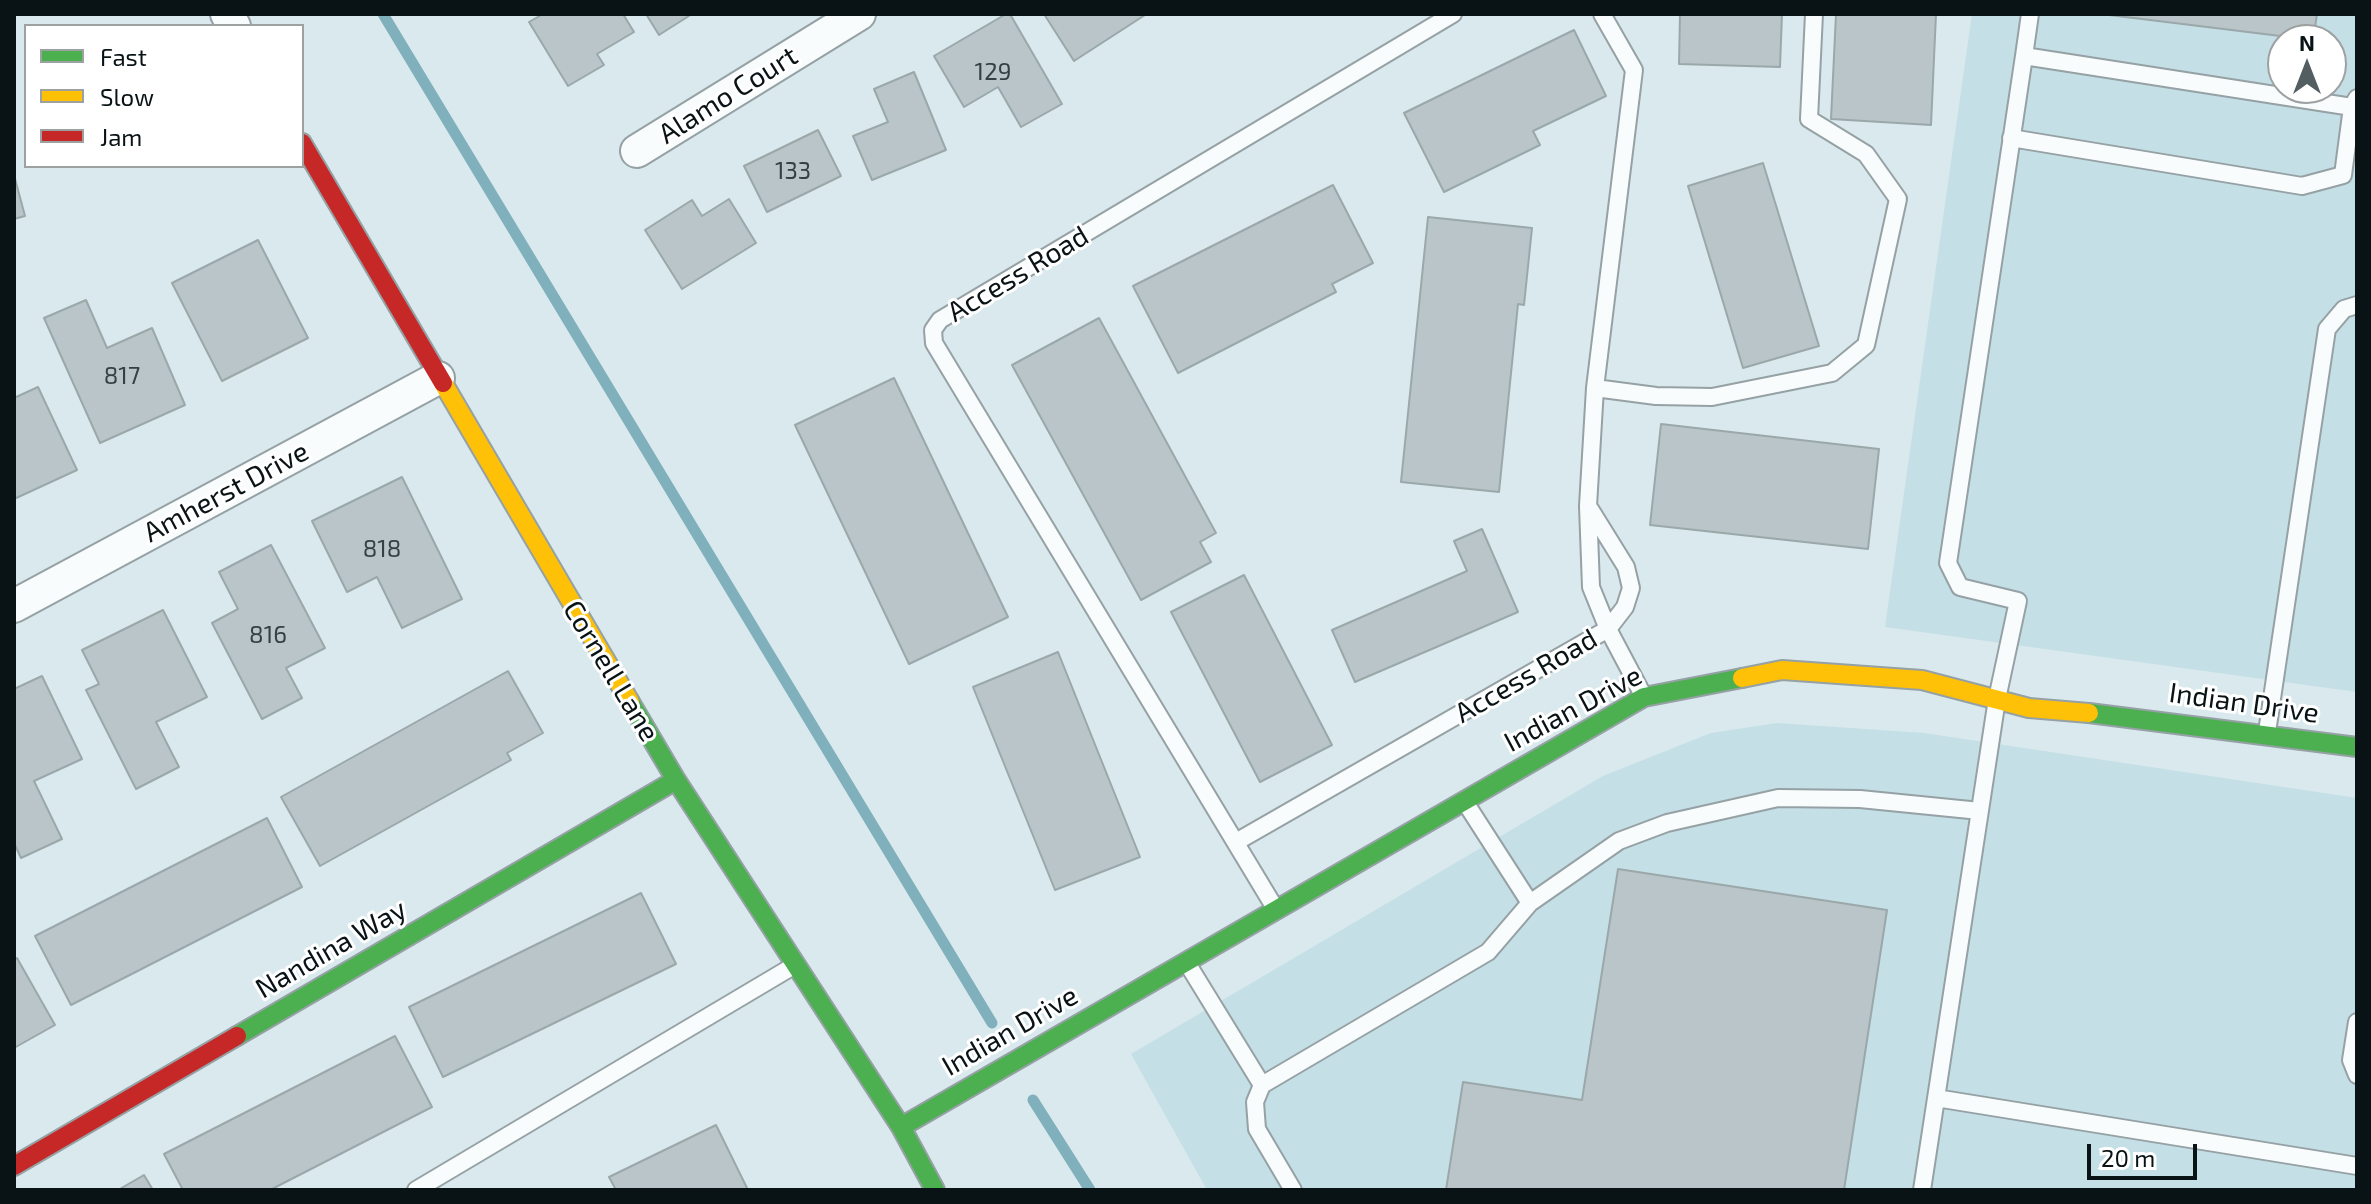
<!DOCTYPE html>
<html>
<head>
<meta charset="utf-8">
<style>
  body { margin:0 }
  #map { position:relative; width:2371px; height:1204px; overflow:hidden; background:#d9e9ed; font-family:"Exo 2",sans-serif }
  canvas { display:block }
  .frame { position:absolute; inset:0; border:16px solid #091315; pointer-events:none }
  .legend { position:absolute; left:24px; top:24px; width:280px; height:144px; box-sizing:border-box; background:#fff; border:2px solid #9da1a1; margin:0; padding:10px 14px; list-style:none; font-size:24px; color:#091315 }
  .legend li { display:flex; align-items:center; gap:16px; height:40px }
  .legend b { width:40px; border:2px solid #9da1a1 }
  .north { position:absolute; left:2267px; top:24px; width:80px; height:80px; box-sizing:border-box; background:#fff; border:2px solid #9da1a1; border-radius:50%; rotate:0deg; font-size:22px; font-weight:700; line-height:32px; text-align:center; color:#091315 }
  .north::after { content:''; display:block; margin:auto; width:28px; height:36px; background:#525e61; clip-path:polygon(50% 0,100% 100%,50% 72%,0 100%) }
  .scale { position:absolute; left:2087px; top:1144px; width:110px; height:36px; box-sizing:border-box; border:4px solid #091315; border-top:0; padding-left:10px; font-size:24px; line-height:28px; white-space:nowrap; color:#091315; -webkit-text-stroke:6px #fff; paint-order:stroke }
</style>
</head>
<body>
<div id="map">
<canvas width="2371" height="1204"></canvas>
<div class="frame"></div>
<ul class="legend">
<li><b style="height:10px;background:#4caf50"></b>Fast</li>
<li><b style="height:10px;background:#ffc107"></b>Slow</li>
<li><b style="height:10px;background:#c62828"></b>Jam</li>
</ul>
<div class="north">N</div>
<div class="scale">20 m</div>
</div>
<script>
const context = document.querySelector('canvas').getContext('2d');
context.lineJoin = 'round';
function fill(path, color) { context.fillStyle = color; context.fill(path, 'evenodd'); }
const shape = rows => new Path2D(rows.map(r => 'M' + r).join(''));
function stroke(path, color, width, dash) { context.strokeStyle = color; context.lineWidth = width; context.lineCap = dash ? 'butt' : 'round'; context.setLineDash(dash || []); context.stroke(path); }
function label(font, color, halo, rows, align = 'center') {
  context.font = font + ' "Exo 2",sans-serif'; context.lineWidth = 6; context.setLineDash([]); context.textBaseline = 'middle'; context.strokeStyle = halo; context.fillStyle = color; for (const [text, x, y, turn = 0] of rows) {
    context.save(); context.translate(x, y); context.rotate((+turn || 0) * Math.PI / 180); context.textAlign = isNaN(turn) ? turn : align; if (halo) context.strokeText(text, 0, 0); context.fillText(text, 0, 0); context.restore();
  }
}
const built = shape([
  [1972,14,2357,14,2357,692,1885,627],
  [2283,40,2331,40,2331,88,2283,88],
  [1777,723,1924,733,2357,798,2357,1190,1207,1190,1131,1054,1603,776,1711,733]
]);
const stream = shape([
  [383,14,992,1023],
  [1033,1100,1090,1190]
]);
const building = shape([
  [543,14,623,14,634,32,597,54,604,65,568,86,529,22,543,14],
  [646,14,692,14,659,35,646,14],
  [1006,14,1010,14,1062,104,1021,127,998,87,964,107,934,56,1006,14],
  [1044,14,1145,14,1145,15,1074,61,1044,14],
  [1680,14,1782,14,1780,67,1679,64,1680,14],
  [1836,14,1936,14,1931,125,1831,119,1836,14],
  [2101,14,2317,14,2313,40,2101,14],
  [1574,30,1606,96,1533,131,1540,145,1444,192,1404,113,1574,30],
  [914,72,946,150,872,180,853,136,888,122,874,89,914,72],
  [818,130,841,176,767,212,744,166,818,130],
  [1763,163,1819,346,1743,368,1688,186,1763,163],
  [14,175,25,216,14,219,14,175],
  [1333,185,1373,263,1332,284,1336,292,1178,373,1133,286,1333,185],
  [729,199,756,243,682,289,645,230,692,200,702,216,729,199],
  [1428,217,1532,228,1524,305,1518,304,1499,492,1401,482,1428,217],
  [258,240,308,338,222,381,172,283,258,240],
  [86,300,107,348,152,328,185,405,100,443,44,318,86,300],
  [1099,318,1216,533,1200,542,1211,562,1141,600,1012,365,1099,318],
  [894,378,1008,617,909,664,795,425,894,378],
  [38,387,77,470,14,499,14,398,38,387],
  [1661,424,1879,449,1868,549,1650,525,1661,424],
  [402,477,462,599,402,628,377,577,347,592,312,521,402,477],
  [1482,529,1518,612,1355,682,1332,630,1467,571,1454,541,1482,529],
  [271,545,325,648,286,668,302,698,262,719,212,623,238,609,219,572,271,545],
  [1244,575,1332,745,1260,782,1171,612,1244,575],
  [163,610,207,697,156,722,179,767,136,789,86,690,99,684,82,650,163,610],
  [1058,652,1140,857,1055,890,973,687,1058,652],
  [508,671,543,733,507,753,511,760,320,866,281,797,508,671],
  [42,676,82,759,34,781,62,839,21,858,14,843,14,689,42,676],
  [267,818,302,887,71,1005,35,936,267,818],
  [1618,869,1887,910,1844,1190,1446,1190,1463,1082,1582,1100,1618,869],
  [641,893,676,964,443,1077,409,1007,641,893],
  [17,958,55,1025,14,1048,14,960,17,958],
  [395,1036,432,1107,270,1190,183,1190,164,1154,395,1036],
  [716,1125,748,1190,616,1190,609,1177,716,1125],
  [144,1175,153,1190,118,1190,144,1175]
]);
const lane = shape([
  [1602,14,1634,70,1595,388,1588,506,1591,587,1608,629,1644,697],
  [2030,14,2024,56,2352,107,2357,98],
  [2011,138,2302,186,2343,175,2352,107],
  [1595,388,1656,396,1712,397,1832,373,1866,345,1898,199,1866,154,1809,119,1814,14],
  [2267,732,2327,329,2344,309,2357,305],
  [1465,802,1530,903],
  [1236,842,1608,629,1625,607,1631,588,1626,567,1590,509],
  [1275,908,934,343,933,330,940,320,1453,14],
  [1187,963,1262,1085],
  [2357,1022,2351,1060,2357,1075],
  [1936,1098,2357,1166],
  [416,1190,795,965],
  [1293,1190,1257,1129,1255,1102,1262,1085,1488,952,1530,903,1619,841,1667,823,1778,798,1860,799,1980,811],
  [1922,1190,1997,699,2018,601,1960,587,1948,563,2024,56]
]);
const street = shape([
  [227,14,234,26],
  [637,151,859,14],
  [14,606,438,378]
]);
const fast = shape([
  [630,702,676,780,901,1127,935,1190],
  [2089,713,2357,747],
  [237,1036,676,780],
  [901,1127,1644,697,1742,678]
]);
const slow = shape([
  [443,383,630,702],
  [1742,678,1782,670,1922,680,2029,708,2089,713]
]);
const jam = shape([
  [302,143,443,383],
  [14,1166,237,1036]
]);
const numberNames = [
  ["129",993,72],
  ["133",793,171],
  ["817",122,376],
  ["818",382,549],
  ["816",268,635]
];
const streetNames = [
  ["Alamo Court",728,95,-32],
  ["Access Road",1018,274,-31],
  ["Amherst Drive",226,492,-28],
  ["Cornell Lane",611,671,59],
  ["Access Road",1526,676,-30],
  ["Indian Drive",2244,703,8],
  ["Indian Drive",1573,709,-28],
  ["Nandina Way",331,949,-30],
  ["Indian Drive",1010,1031,-30]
];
fill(built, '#c4dfe6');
stroke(stream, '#80b0bb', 11);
fill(building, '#b9c5c8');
stroke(building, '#9ba8aa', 2);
stroke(lane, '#95a1a4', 20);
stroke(street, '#95a1a4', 36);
stroke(fast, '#95a1a4', 22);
stroke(slow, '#95a1a4', 22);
stroke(jam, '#95a1a4', 22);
stroke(lane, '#f9fcfc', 16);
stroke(street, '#f9fcfc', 32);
stroke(fast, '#4caf50', 18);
stroke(slow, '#ffc107', 18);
stroke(jam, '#c62828', 18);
label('24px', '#354042', null, numberNames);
label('28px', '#091315', '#fff', streetNames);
</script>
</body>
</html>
